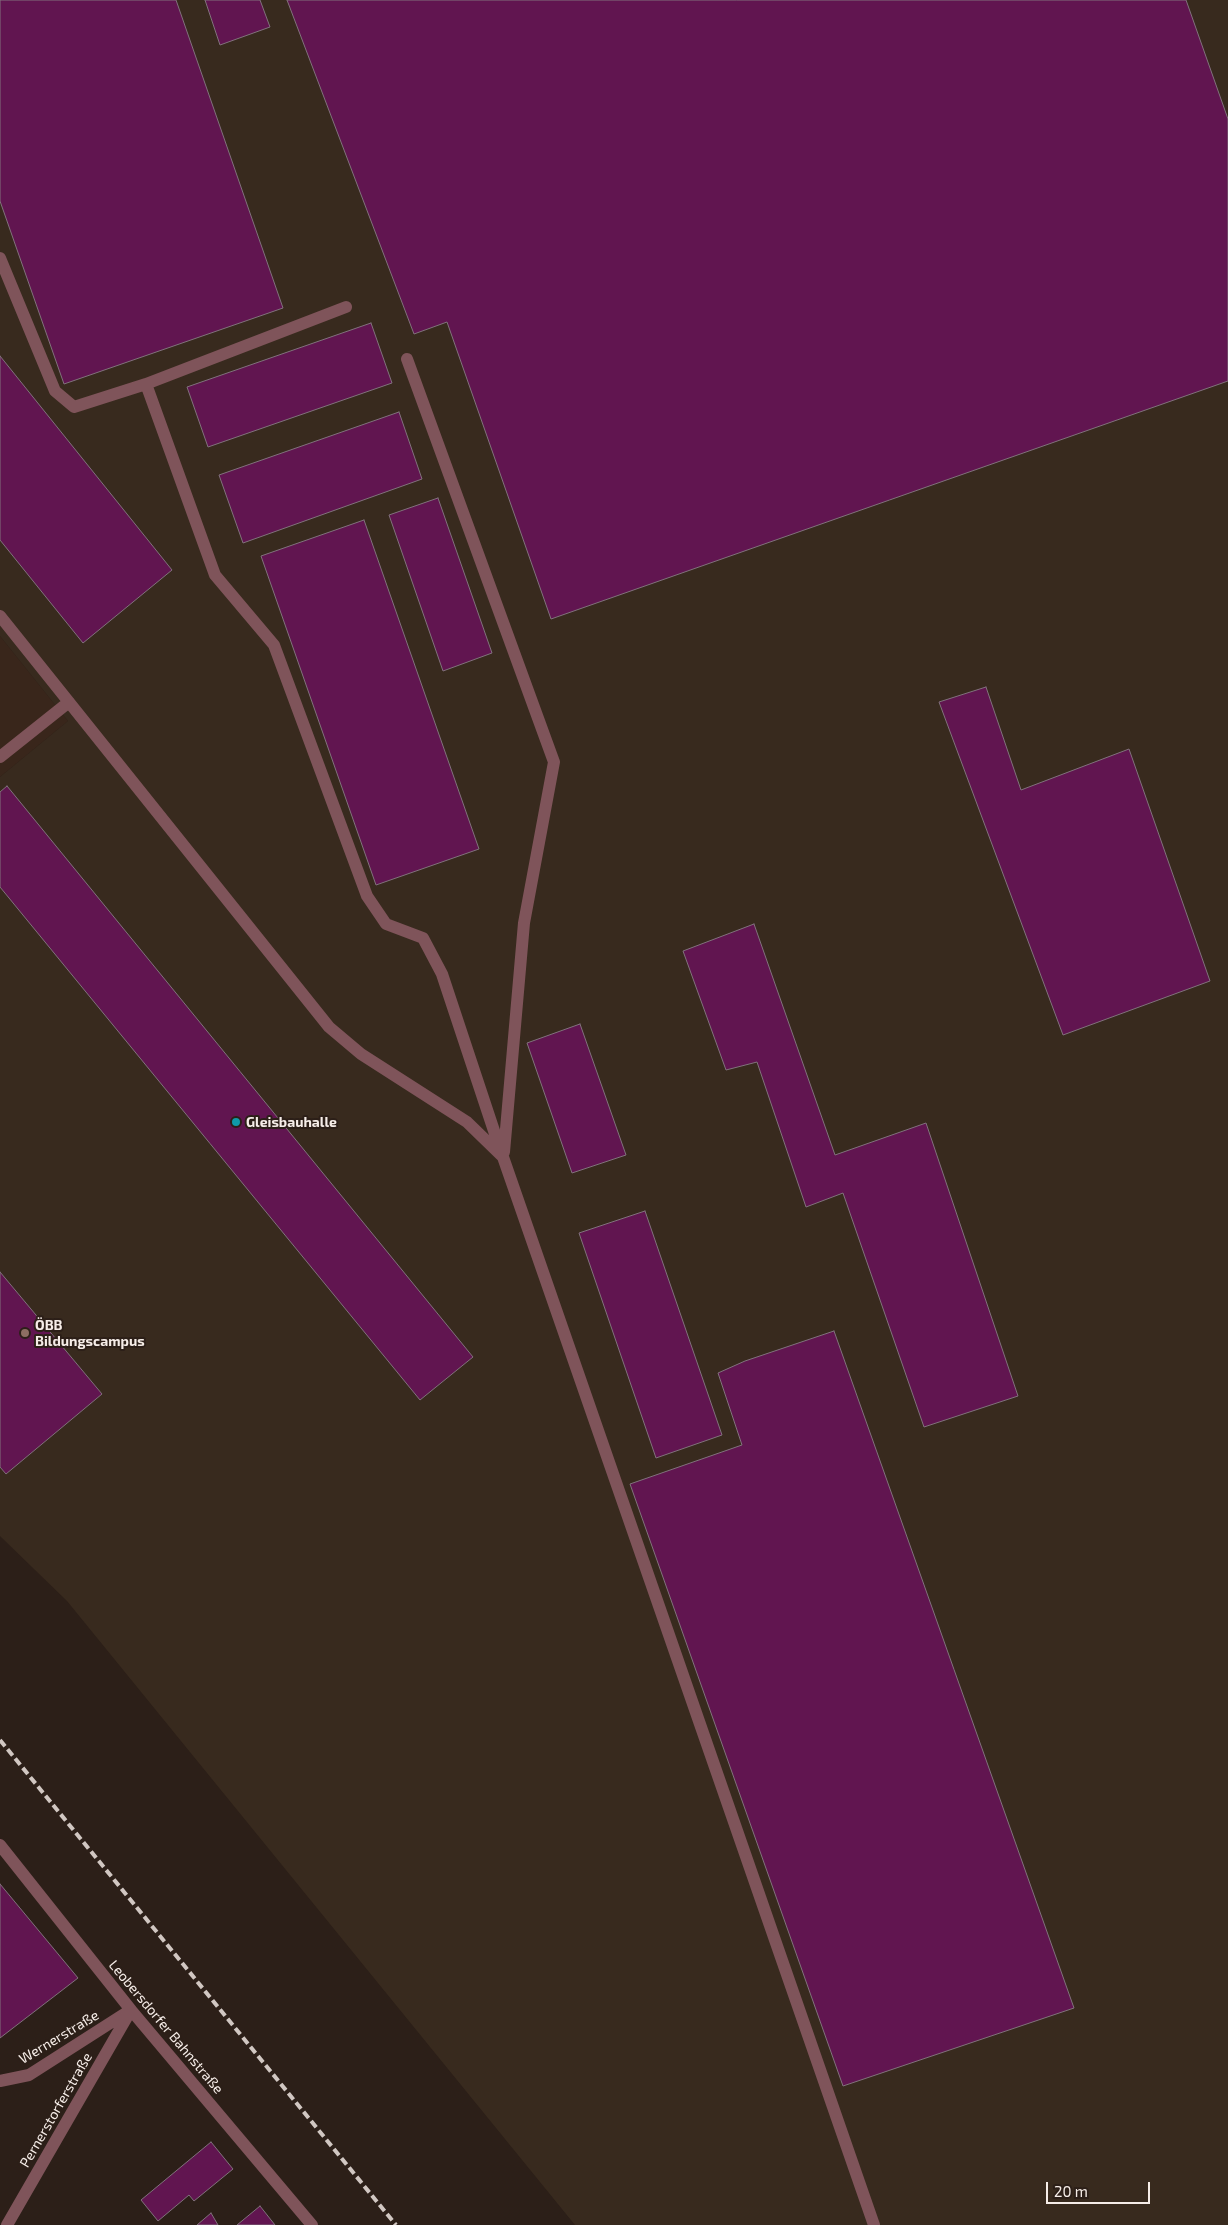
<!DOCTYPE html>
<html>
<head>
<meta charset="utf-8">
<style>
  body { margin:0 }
  #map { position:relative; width:1228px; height:2225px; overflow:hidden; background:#2c1f18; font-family:"Exo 2",sans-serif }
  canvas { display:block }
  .scale { position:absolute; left:1046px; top:2182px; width:104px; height:22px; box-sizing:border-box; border:2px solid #f6ede8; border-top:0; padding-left:6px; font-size:15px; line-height:18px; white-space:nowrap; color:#f6ede8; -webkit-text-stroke:4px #2c1f18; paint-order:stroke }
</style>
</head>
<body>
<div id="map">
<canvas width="1228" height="2225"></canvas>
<div class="scale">20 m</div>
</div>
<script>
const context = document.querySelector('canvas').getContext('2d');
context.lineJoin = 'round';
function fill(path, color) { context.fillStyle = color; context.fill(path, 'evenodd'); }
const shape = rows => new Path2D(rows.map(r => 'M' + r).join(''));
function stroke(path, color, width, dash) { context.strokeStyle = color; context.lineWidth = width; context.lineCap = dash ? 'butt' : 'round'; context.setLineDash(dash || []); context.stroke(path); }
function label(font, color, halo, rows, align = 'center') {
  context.font = font + ' "Exo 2",sans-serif'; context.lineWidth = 4; context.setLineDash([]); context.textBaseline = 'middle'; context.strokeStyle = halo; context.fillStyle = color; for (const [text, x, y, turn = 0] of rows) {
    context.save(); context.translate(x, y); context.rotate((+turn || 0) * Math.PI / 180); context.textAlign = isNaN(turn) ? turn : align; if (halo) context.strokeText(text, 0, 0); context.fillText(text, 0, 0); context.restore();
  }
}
const built = shape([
  [0,636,68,721,0,777]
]);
const industrial = shape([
  [0,0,1228,0,1228,2225,575,2225,67,1601,0,1536,0,1467,6,1474,102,1394,0,1272,0,777,68,721,0,636]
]);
const building = shape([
  [0,0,176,0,283,308,64,384,0,201,0,0],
  [205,0,260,0,270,27,220,45,205,0],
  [287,0,1186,0,1228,119,1228,381,551,619,447,322,414,334,287,0],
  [371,323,392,383,208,447,187,387,371,323],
  [0,356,172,570,83,643,0,540,0,356],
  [399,412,422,479,243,543,219,475,399,412],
  [438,498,492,653,443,671,389,515,438,498],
  [364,520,479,849,376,885,261,556,364,520],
  [986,687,1021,790,1129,749,1210,981,1063,1035,939,702,986,687],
  [7,786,473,1357,420,1400,0,887,0,792,7,786],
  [754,924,835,1155,926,1123,1018,1396,924,1427,843,1193,806,1207,757,1062,726,1070,683,951,754,924],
  [580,1024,626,1155,572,1173,527,1043,580,1024],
  [645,1211,722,1435,656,1458,579,1233,645,1211],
  [0,1272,102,1394,6,1474,0,1467,0,1272],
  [834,1331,1074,2008,843,2086,630,1484,742,1445,718,1373,745,1361,834,1331],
  [0,1884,78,1978,0,2038,0,1884],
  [211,2142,233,2169,194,2201,189,2195,158,2221,141,2200,211,2142],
  [260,2206,275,2225,237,2225,260,2206],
  [211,2213,218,2225,197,2225,211,2213]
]);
const minor = shape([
  [0,258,55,391,74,407,146,384,346,307],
  [407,359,554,762,524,923,504,1152],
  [146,384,215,575,274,645,367,896,386,924,423,938,442,974,502,1155],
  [0,616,329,1027,361,1054,467,1122,503,1157,874,2225],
  [0,757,69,702],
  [0,1845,131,2010,312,2225],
  [0,2081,29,2075,129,2011],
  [7,2225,131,2010]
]);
const rail = shape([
  [0,1740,396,2225]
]);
const markers = [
  [236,1122,5,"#0f9aa8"],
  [25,1333,5,"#8d6e63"]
];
const poiNames = [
  ["Gleisbauhalle",246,1122],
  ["ÖBB",35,1325],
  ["Bildungscampus",35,1341]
];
const streetNames = [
  ["Leobersdorfer Bahnstraße",166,2027,50],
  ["Wernerstraße",59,2037,-31],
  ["Pernerstorferstraße",56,2110,-60]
];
fill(built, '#39261b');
fill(industrial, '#382a1e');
fill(building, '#611550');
stroke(building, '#81727c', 1);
stroke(minor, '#7f545a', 12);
stroke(rail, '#d1c7c2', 4, [8, 4]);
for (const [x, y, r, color] of markers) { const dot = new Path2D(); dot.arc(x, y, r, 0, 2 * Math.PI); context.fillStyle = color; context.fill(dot); stroke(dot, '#2c1f18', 2); }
label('bold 14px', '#f6ede8', '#2c1f18', poiNames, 'left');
label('14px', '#f6ede8', '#2c1f18', streetNames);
</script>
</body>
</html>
